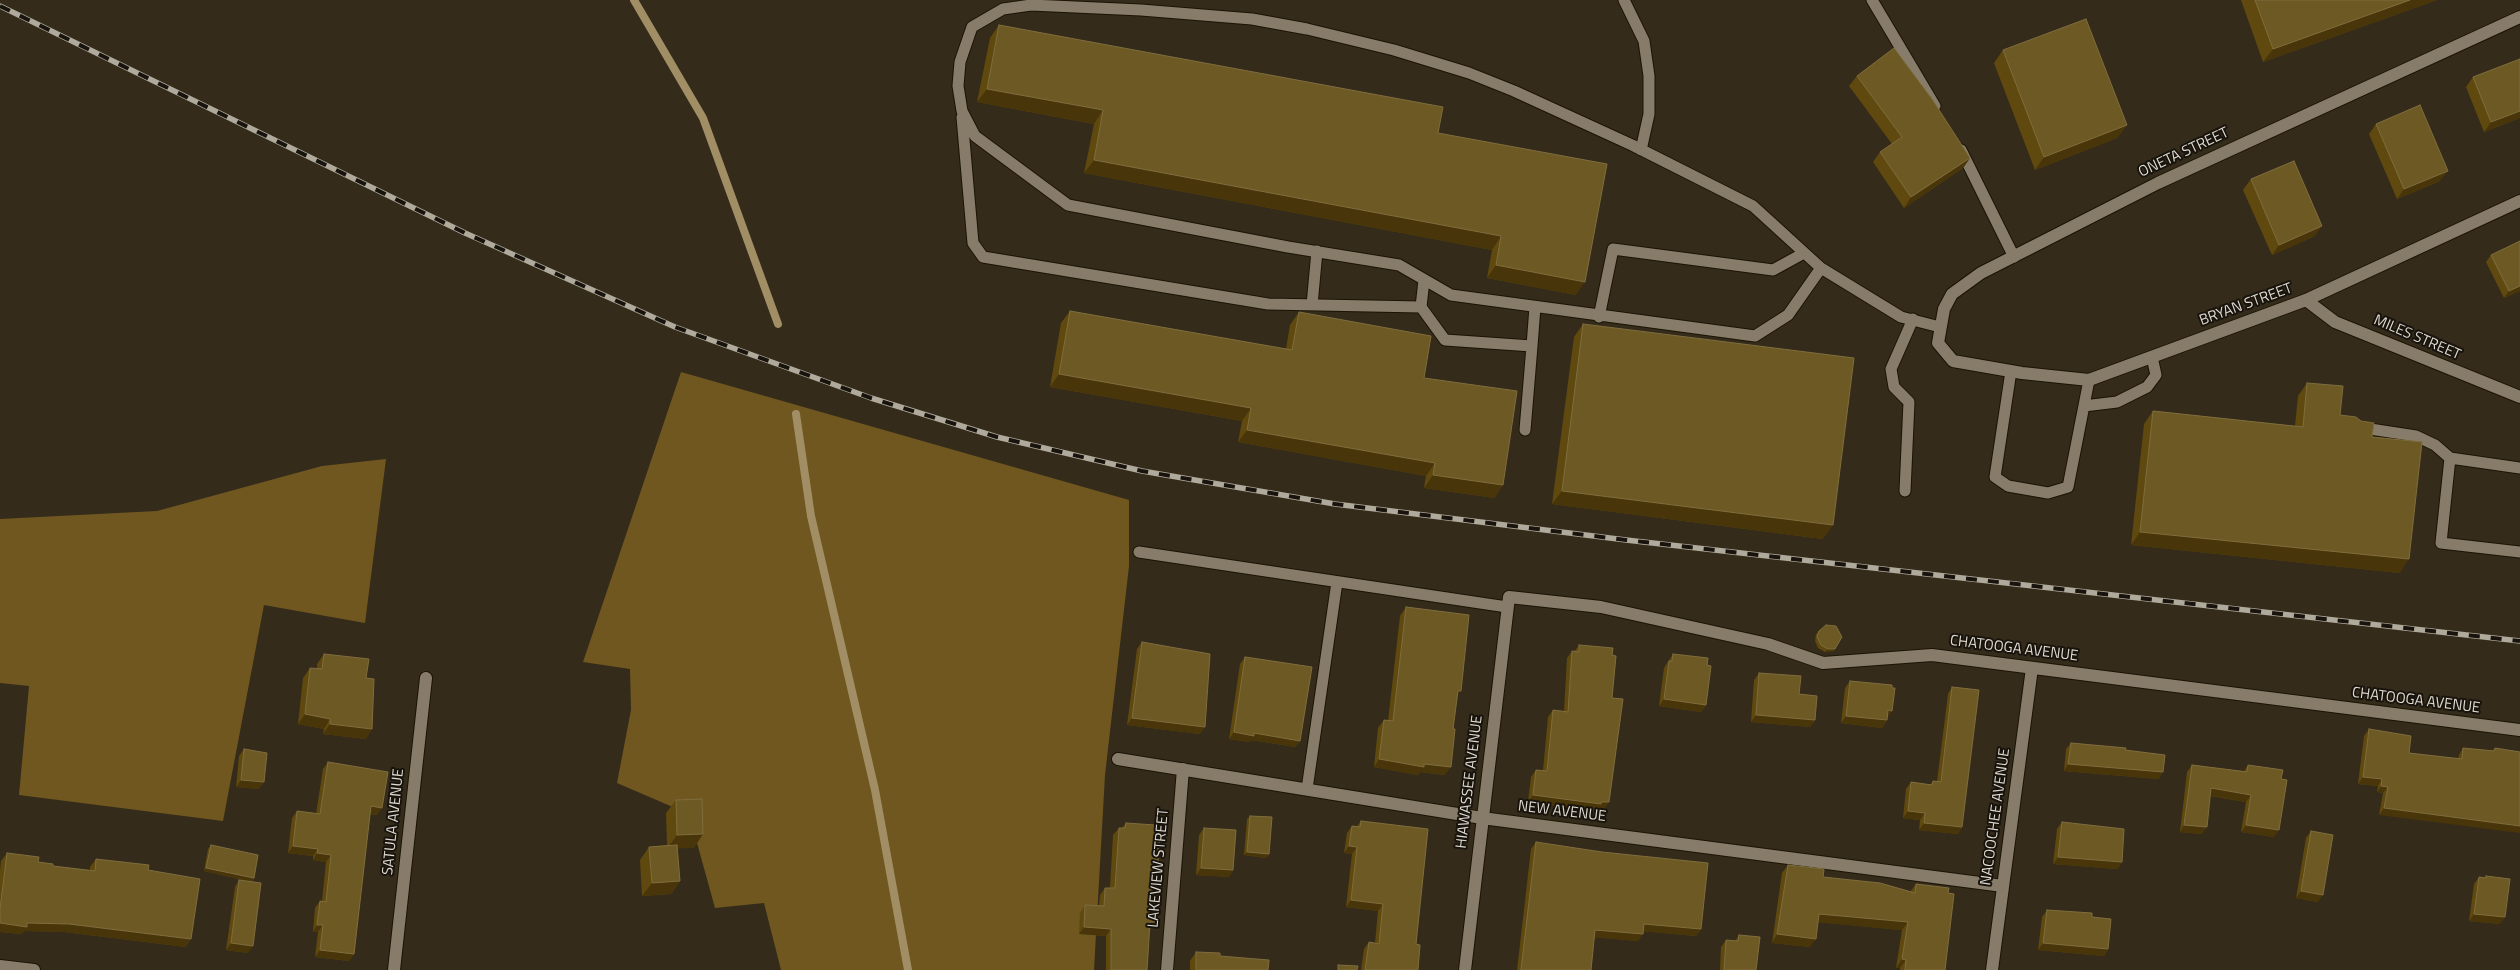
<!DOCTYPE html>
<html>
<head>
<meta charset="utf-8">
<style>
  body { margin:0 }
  canvas { display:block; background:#342b1a }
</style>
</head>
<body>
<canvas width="2520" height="970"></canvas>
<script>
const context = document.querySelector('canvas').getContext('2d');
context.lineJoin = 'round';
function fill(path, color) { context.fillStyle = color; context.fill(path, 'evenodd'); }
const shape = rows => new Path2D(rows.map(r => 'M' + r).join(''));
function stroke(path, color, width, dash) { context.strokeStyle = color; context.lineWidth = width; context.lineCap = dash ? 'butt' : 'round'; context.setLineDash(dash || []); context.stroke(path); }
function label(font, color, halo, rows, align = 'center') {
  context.font = font + ' "Titillium Web",sans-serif'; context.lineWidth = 4; context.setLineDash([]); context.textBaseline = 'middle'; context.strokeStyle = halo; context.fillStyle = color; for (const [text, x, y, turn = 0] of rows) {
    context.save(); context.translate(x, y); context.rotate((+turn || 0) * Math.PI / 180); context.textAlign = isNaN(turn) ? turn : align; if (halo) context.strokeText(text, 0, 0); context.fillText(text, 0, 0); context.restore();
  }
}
const forest = shape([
  [681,372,1129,500,1129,566,1105,775,1094,970,781,970,764,903,715,908,689,814,617,783,631,710,630,669,583,662],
  [386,459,365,623,264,605,223,821,19,795,29,686,0,683,0,519,157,511,322,466]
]);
const stream = shape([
  [634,0,703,118,778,324],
  [796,414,811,516,875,790,908,970]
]);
const lane = shape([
  [1624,0,1644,41,1649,76,1649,114,1641,150],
  [1872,0,1935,106],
  [962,117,973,243,983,257,1268,304,1421,307,1424,280],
  [1961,150,2014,257],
  [1821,268,1788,315,1755,336,1451,295,1399,265,1288,247,1068,205,975,136,962,111,958,86,960,62,972,27,1003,9,1031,5,1141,10,1252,19,1307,29,1394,50,1469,73,1514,91,1632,145,1753,206,1821,268,1901,317,1940,327],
  [1312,305,1317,251],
  [1421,307,1445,340,1532,346,1535,307],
  [1599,317,1613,249,1773,270,1804,253],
  [2011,371,1995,477,2008,486,2048,493,2068,487,2089,380],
  [2084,406,2117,402,2147,387,2156,375,2152,357],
  [2357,427,2416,436,2435,445,2450,458,2520,468],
  [1525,430,1532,346],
  [2450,458,2441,543,2520,552],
  [1905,491,1909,402,1894,387,1891,369,1913,319],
  [1139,552,1507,607],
  [1307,789,1337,582]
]);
const street = shape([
  [2520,17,2158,183,1981,273,1952,294,1944,309,1938,343,1953,361,2022,373,2089,380,2306,300,2520,201],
  [2306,300,2335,322,2520,397],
  [1118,759,1482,818,2003,886],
  [0,966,34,970],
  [394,970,426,678],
  [1167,970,1183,769],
  [1465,970,1509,597,1601,607,1768,644,1823,663,1932,655,2520,730],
  [1992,970,2032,668]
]);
const rail = shape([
  [0,6,465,233,675,327,871,398,997,437,1142,471,1335,504,1626,540,2520,641]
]);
const wall = shape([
  [2241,0,2437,0,2263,62],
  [999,25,1438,133,1576,295,1487,278,1492,250,1084,173,1094,124,977,102,990,38],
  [2003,50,2127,125,2117,138,2035,170,1994,63],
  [2520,59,2520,118,2484,132,2466,87,2473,77],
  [1857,76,1970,158,1963,168,1904,208,1873,162,1880,152,1892,144,1849,86],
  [2376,124,2440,181,2397,199,2369,134],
  [2251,179,2315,236,2272,255,2243,190],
  [2520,241,2520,291,2504,298,2486,262,2491,255],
  [1070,311,1286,349,1290,325,1299,312,1424,378,1495,498,1424,488,1426,476,1238,442,1242,421,1050,387,1061,323],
  [1583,324,1823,539,1552,504,1574,337],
  [2307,383,2340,415,2372,437,2400,573,2131,545,2144,424,2153,411,2295,426,2298,396],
  [1406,607,1457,697,1445,775,1420,772,1418,775,1374,767,1378,728,1384,720,1388,721,1400,616],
  [1819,631,1833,652,1825,652,1818,648,1815,641,1816,634],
  [1142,642,1200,734,1127,725,1137,649],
  [1579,645,1604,810,1598,809,1596,811,1528,802,1531,777,1536,770,1543,770,1548,717,1553,710,1564,711,1567,658,1572,651,1574,652],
  [324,654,366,678,366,739,323,734,324,729,298,724,303,678,310,668,317,669,317,664],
  [1673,654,1707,665,1706,705,1701,712,1659,706,1664,668],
  [1245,657,1300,741,1295,747,1251,740,1249,742,1229,739,1240,664],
  [1759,673,1799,694,1815,720,1810,727,1751,722,1754,680],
  [1850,681,1887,718,1887,720,1882,728,1841,723,1845,688],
  [1952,687,1962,827,1958,834,1919,830,1920,820,1903,818,1906,789,1911,782,1930,785,1933,781,1937,781,1948,694],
  [2369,729,2409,753,2458,759,2459,755,2463,748,2492,751,2495,748,2520,752,2379,815,2383,793,2377,792,2378,786,2358,784,2364,736],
  [2071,743,2125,750,2159,779,2064,771,2066,749],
  [244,749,259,789,236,787,239,756],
  [328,762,377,815,370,814,354,954,349,961,315,957,318,932,313,932,315,908,320,901,322,901,326,862,313,860,313,856,288,853,292,818,297,811,316,814,323,769],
  [2192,765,2244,771,2248,765,2274,837,2241,832,2246,802,2210,796,2202,834,2180,832,2187,772],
  [676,800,694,848,677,848,680,881,671,894,642,896,640,860,649,847,667,845,666,813],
  [1250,816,1269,854,1266,858,1244,855,1247,819],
  [1361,821,1416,944,1418,970,1361,970,1364,949,1369,942,1375,943,1378,911,1346,907,1352,854,1344,853,1347,833,1352,826,1357,826],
  [2062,822,2122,862,2117,869,2053,864,2057,829],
  [1126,823,1154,831,1156,922,1151,929,1149,929,1147,970,1106,970,1106,936,1079,934,1080,913,1085,905,1099,906,1100,895,1105,888,1110,888,1113,835,1119,828,1122,828],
  [1204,828,1233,870,1229,877,1196,875,1199,835],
  [2311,831,2318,902,2296,898,2306,838],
  [1536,842,1701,929,1696,936,1643,931,1638,941,1594,937,1591,970,1517,970,1531,849],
  [211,845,254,878,252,882,204,871,208,849],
  [7,853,53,866,90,870,90,867,96,859,148,870,186,947,64,932,24,931,21,934,0,932,0,871,1,861],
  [1788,865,1823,877,1910,892,1916,884,1948,893,1945,970,1900,970,1900,968,1896,968,1902,930,1818,922,1810,947,1772,943,1782,873],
  [2486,876,2500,924,2469,921,2474,884,2479,877,2485,878],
  [239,880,248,953,226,950,235,887],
  [2047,910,2092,917,2108,949,2104,956,2038,950,2042,917],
  [1739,935,1756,970,1720,970,1721,947,1726,940,1735,941],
  [1196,952,1220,956,1268,970,1190,970,1190,961]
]);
const shadedWall = shape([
  [2410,0,2437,0,2263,62,2273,49],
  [987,89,1103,110,1094,124,977,102],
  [2520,111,2520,118,2484,132,2491,122],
  [2127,125,2117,138,2035,170,2044,157],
  [1970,158,1963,168,1904,208,1911,197],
  [1094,160,1501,236,1492,250,1084,173],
  [2448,171,2440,181,2397,199,2404,189],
  [2322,226,2315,236,2272,255,2279,245],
  [1496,265,1585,282,1576,295,1487,278],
  [2520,286,2520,291,2504,298,2509,291],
  [1059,374,1251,408,1242,421,1050,387],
  [1247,430,1435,463,1426,476,1238,442],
  [1433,475,1503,485,1495,498,1424,488],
  [1562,491,1833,525,1823,539,1552,504],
  [2140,532,2409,559,2400,573,2131,545],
  [1828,649,1835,649,1833,652,1825,652],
  [1664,699,1706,705,1701,712,1659,706],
  [1888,710,1892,711,1887,718],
  [305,714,330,719,324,729,298,724],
  [1756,715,1815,720,1810,727,1751,722],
  [1846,716,1887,720,1882,728,1841,723],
  [1132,718,1205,727,1200,734,1127,725],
  [330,724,372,729,366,739,323,734],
  [1234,732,1254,733,1300,741,1295,747,1251,740,1249,742,1229,739],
  [1379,759,1451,767,1445,775,1420,772,1418,775,1374,767],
  [2068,764,2163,772,2159,779,2064,771],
  [2363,777,2382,779,2378,786,2358,784],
  [241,780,264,782,259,789,236,787],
  [2381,786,2388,787,2383,793,2377,792],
  [2211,788,2251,795,2246,802,2206,795],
  [1533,795,1609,802,1604,810,1598,809,1596,811,1528,802],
  [371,806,382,808,377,815,366,813],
  [2384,808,2520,826,2520,833,2379,815],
  [1908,811,1925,813,1920,820,1903,818],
  [1924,823,1962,827,1958,834,1919,830],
  [2184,825,2207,827,2202,834,2180,832],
  [2246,825,2279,830,2274,837,2241,832],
  [703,834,694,848,667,849,677,835],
  [293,846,318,849,313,856,288,853],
  [1349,846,1357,847,1352,854,1344,853],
  [1247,852,1269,854,1266,858,1244,855],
  [317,853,331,855,326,862,313,860],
  [2058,857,2122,862,2117,869,2053,864],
  [206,868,254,878,252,882,204,871],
  [1201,868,1233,870,1229,877,1196,875],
  [680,881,671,894,642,896,652,883],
  [2301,891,2323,895,2318,902,2296,898],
  [1351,900,1383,904,1378,911,1346,907],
  [1819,914,1908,922,1902,930,1813,922],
  [2474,914,2505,917,2500,924,2469,921],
  [1150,922,1156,922,1151,929,1145,929],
  [0,923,27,923,69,924,191,939,186,947,64,932,24,931,21,934,0,932],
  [1644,924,1701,929,1696,936,1639,931],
  [317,925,323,925,318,932,313,932],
  [1084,927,1111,929,1106,936,1079,934],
  [1595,930,1643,934,1638,941,1590,937],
  [1777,934,1816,939,1810,947,1772,943],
  [231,943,253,946,248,953,226,950],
  [2043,943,2108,949,2104,956,2038,950],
  [320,950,354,954,349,961,315,957],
  [1902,959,1906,960,1900,968,1896,968]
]);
const building = shape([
  [2255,0,2410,0,2273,49,2255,0],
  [2086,19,2127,125,2044,157,2003,50,2086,19],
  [999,25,1443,107,1438,133,1607,164,1585,282,1496,265,1501,236,1094,160,1103,110,987,89,999,25],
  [1894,48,1932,99,1970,158,1911,197,1880,152,1902,137,1857,76,1894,48],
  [2520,59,2520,111,2491,122,2473,77,2520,59],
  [2420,105,2448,171,2404,189,2376,124,2420,105],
  [2294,161,2322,226,2279,245,2251,179,2294,161],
  [2520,241,2520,286,2509,291,2491,255,2520,241],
  [1070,311,1292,350,1299,312,1431,336,1424,378,1517,391,1503,485,1433,475,1435,463,1247,430,1251,408,1059,374,1070,311],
  [1583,324,1854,358,1833,525,1562,491,1583,324],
  [2307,383,2343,386,2340,415,2356,417,2361,421,2374,423,2372,437,2422,442,2409,559,2140,532,2153,411,2303,427,2307,383],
  [1406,607,1469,615,1461,691,1458,691,1453,729,1455,729,1451,767,1424,764,1424,767,1379,759,1384,720,1393,721,1406,607],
  [1826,625,1836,626,1842,637,1835,649,1828,649,1821,645,1817,637,1819,631,1826,625],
  [1142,642,1210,654,1205,727,1132,718,1142,642],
  [1579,645,1613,648,1612,655,1616,656,1612,698,1623,699,1609,802,1601,802,1601,804,1533,795,1536,770,1547,771,1553,710,1568,712,1572,651,1579,652,1579,645],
  [324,654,369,659,366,678,374,679,372,729,330,724,330,719,305,714,310,668,322,669,324,654],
  [1673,654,1708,658,1707,665,1711,666,1706,705,1664,699,1669,661,1672,661,1673,654],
  [1245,657,1312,667,1300,741,1254,733,1254,736,1234,732,1245,657],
  [1759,673,1801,676,1799,694,1817,696,1815,720,1756,715,1759,673],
  [1850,681,1892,685,1892,688,1895,688,1892,711,1888,710,1887,720,1846,716,1850,681],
  [1952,687,1979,690,1962,827,1924,823,1925,813,1908,811,1911,782,1932,785,1933,781,1941,782,1952,687],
  [2369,729,2411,736,2409,753,2462,759,2463,748,2494,751,2495,748,2520,752,2520,826,2384,808,2388,787,2381,786,2382,779,2363,777,2369,729],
  [2071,743,2126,748,2125,750,2165,755,2163,772,2068,764,2071,743],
  [244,749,267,753,264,782,241,780,244,749],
  [328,762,388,772,382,808,371,806,354,954,320,950,323,925,317,925,320,901,326,902,331,855,317,853,318,849,293,846,297,811,320,814,328,762],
  [2192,765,2247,772,2248,765,2283,770,2281,779,2287,780,2279,830,2246,825,2251,795,2211,788,2207,827,2184,825,2192,765],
  [702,799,703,834,677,835,676,800,702,799],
  [1250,816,1272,817,1269,854,1247,852,1250,816],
  [1361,821,1428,829,1416,944,1420,945,1418,970,1365,970,1369,942,1379,944,1383,904,1351,900,1357,847,1349,846,1352,826,1360,827,1361,821],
  [2062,822,2124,829,2122,862,2058,857,2062,822],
  [1126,823,1155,825,1154,831,1160,832,1156,893,1158,893,1156,922,1150,922,1147,970,1111,970,1111,929,1084,927,1085,905,1104,906,1105,888,1115,888,1119,828,1125,828,1126,823],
  [1204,828,1236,830,1233,870,1201,868,1204,828],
  [2311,831,2333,835,2323,895,2301,891,2311,831],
  [1536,842,1602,852,1708,863,1701,929,1644,924,1643,934,1595,930,1591,970,1521,970,1536,842],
  [211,845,258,855,254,878,206,868,211,845],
  [677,845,680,881,652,883,649,847,677,845],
  [7,853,39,857,38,862,53,864,53,866,95,871,96,859,149,865,148,870,200,879,191,939,69,924,27,923,27,927,0,923,0,909,7,853],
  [1788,865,1824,869,1823,877,1880,883,1915,893,1916,884,1949,888,1948,893,1954,894,1945,970,1905,970,1906,960,1902,959,1908,922,1819,914,1816,939,1777,934,1788,865],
  [2486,876,2510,879,2505,917,2474,914,2479,877,2486,878,2486,876],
  [239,880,261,883,253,946,231,943,239,880],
  [2047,910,2092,913,2092,917,2111,919,2108,949,2043,943,2047,910],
  [1739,935,1760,937,1756,970,1724,970,1726,940,1738,941,1739,935],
  [1196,952,1220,953,1220,956,1269,960,1268,970,1196,970,1196,952],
  [1338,965,1358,966,1357,970,1338,970,1338,965]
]);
const streetNames = [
  ["ONETA STREET",2184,153,-25],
  ["BRYAN STREET",2246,305,-20],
  ["MILES STREET",2417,338,23],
  ["CHATOOGA AVENUE",2014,649,7],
  ["CHATOOGA AVENUE",2416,701,7],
  ["HIAWASSEE AVENUE",1470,782,-83],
  ["NEW AVENUE",1562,812,7],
  ["NACOOCHEE AVENUE",1996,817,-82],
  ["SATULA AVENUE",394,822,-84],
  ["LAKEVIEW STREET",1159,868,-85]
];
fill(forest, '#6f571f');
stroke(stream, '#a18e64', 8);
stroke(lane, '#1b1404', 13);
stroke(street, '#1b1404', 14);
stroke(lane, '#867c69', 11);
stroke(street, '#867c69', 12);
stroke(rail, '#b0aa9d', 5.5);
stroke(rail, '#18140d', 4, [11]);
fill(wall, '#60490e');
fill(shadedWall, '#48360a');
fill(building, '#6d5923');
stroke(building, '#7f6d3e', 1);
label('15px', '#dfdacf', '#18140d', streetNames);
</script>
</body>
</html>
